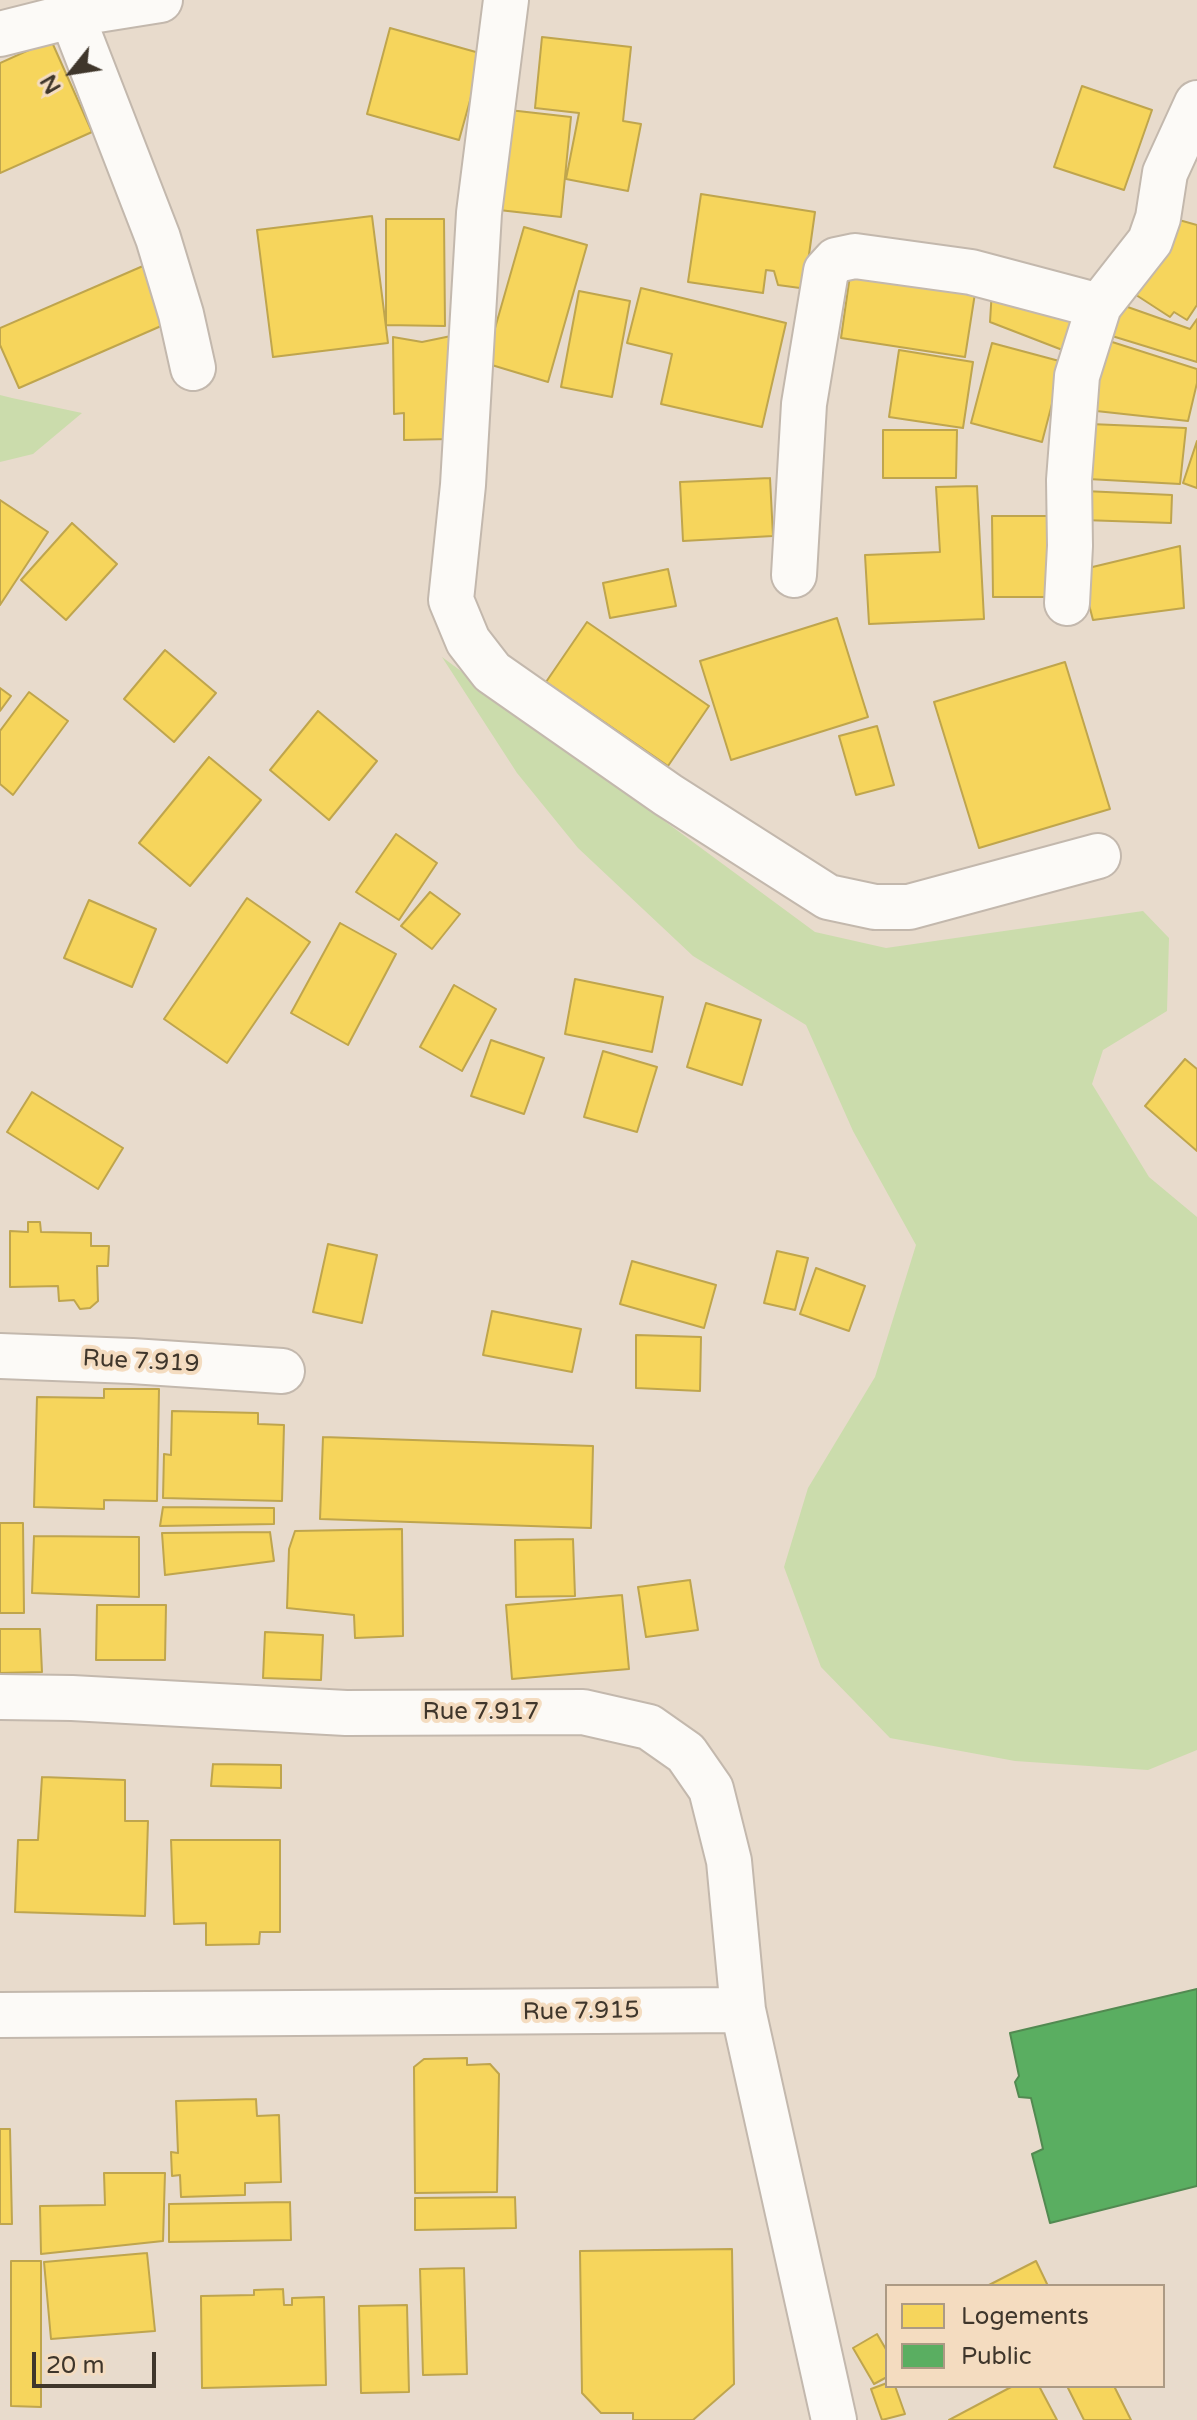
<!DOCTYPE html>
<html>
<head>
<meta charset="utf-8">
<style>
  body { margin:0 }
  #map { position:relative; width:1197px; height:2420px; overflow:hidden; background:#e8dbcc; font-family:"Varela Round",sans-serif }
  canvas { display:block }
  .legend { position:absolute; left:885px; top:2284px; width:280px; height:104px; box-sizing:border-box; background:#f4dcc0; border:2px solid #ac9a84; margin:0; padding:10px 14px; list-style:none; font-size:24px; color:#3f362b }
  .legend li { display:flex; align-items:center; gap:16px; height:40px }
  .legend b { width:40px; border:2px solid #ac9a84 }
  .north { position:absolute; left:32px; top:32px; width:80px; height:80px; -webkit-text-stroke:6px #f4dcc0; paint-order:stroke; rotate:240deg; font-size:22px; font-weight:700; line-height:32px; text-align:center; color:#3f362b }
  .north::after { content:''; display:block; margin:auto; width:28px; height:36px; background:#3f362b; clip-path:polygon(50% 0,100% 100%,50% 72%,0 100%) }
  .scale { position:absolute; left:32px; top:2352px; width:124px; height:36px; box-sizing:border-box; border:4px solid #3f362b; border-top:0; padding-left:10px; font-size:24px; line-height:28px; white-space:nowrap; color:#3f362b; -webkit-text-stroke:6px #f4dcc0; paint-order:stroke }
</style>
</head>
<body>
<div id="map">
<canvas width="1197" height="2420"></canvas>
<ul class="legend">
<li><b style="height:22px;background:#f6d55c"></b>Logements</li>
<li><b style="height:22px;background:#5aae61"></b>Public</li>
</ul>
<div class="north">N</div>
<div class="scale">20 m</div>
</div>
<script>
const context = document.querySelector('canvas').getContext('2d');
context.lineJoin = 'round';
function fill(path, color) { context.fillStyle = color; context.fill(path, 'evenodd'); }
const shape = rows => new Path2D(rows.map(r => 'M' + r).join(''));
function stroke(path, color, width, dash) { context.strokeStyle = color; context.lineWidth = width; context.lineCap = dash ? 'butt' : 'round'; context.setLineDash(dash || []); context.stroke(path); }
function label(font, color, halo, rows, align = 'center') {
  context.font = font + ' "Varela Round",sans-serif'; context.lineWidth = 8; context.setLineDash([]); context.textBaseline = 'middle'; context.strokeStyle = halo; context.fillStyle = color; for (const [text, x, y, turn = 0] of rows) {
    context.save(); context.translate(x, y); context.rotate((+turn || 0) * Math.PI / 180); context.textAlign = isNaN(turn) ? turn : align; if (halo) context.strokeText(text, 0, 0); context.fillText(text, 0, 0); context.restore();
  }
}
const green = shape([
  [0,395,12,398,82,413,33,454,0,462],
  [442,657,815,932,886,948,1143,911,1169,938,1167,1011,1103,1050,1092,1084,1149,1177,1197,1217,1197,1750,1148,1770,1015,1761,890,1738,821,1667,784,1567,808,1488,875,1377,916,1245,853,1131,806,1025,693,956,578,848,517,773]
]);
const homes = shape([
  [390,28,483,54,459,140,367,114,390,28],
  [542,37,631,47,623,121,641,124,628,191,566,179,579,113,535,108,542,37],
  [51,40,92,132,0,173,0,63,51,40],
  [1082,86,1152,110,1124,190,1054,167,1082,86],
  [509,110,571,117,561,217,499,210,509,110],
  [701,194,815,212,805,283,800,288,778,285,774,271,766,270,763,293,688,282,701,194],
  [372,216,388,343,273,357,257,230,372,216],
  [1172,218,1197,225,1197,305,1187,320,1174,312,1170,317,1133,293,1172,218],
  [386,219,444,219,445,326,386,325,386,219],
  [524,227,587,245,548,382,485,363,524,227],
  [143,266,168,323,19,388,0,345,0,328,143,266],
  [851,268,976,287,965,357,841,338,851,268],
  [641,288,786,323,762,427,661,404,672,354,627,343,641,288],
  [992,289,1084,325,1078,356,990,322,992,289],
  [579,291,630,301,612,397,561,387,579,291],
  [1122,305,1190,329,1197,319,1197,362,1112,336,1122,305],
  [451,336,450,439,404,440,404,413,394,414,393,337,422,342,451,336],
  [1109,341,1197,369,1197,383,1188,421,1087,410,1109,341],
  [992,343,1063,362,1042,442,971,423,992,343],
  [899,350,973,362,963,428,889,417,899,350],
  [1090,424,1186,428,1180,484,1088,479,1090,424],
  [883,430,957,430,956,478,883,478,883,430],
  [1197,441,1197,488,1183,483,1197,441],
  [770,478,773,536,683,541,680,482,770,478],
  [977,486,984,619,869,624,865,555,940,552,936,487,977,486],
  [1084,491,1172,495,1171,523,1083,520,1084,491],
  [0,500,48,532,0,605,0,500],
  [992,516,1059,516,1059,597,993,597,992,516],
  [72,523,117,564,66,620,21,580,72,523],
  [1180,546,1184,608,1093,620,1080,570,1180,546],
  [668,569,676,606,610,618,603,583,668,569],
  [837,618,868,717,731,760,700,661,837,618],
  [587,622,709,706,668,766,546,682,587,622],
  [165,650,216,693,174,742,124,699,165,650],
  [1065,662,1110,809,979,848,934,702,1065,662],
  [0,688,11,696,0,711,0,688],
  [29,692,68,721,13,795,0,784,0,731,29,692],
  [318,711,377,761,329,820,270,770,318,711],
  [877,726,894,785,856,795,839,736,877,726],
  [209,757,261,800,190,886,139,843,209,757],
  [396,834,437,863,399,920,356,892,396,834],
  [430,892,460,914,432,949,401,926,430,892],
  [247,898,310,942,227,1063,164,1019,247,898],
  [89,900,156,929,132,987,64,958,89,900],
  [340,923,396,954,348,1045,291,1013,340,923],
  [575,979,663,997,652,1052,565,1034,575,979],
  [454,985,496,1009,462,1071,420,1047,454,985],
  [706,1003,761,1020,742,1085,687,1067,706,1003],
  [491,1040,544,1058,524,1114,471,1096,491,1040],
  [603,1051,657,1067,637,1132,584,1117,603,1051],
  [1185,1059,1197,1069,1197,1151,1145,1106,1185,1059],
  [32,1092,123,1148,98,1189,7,1132,32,1092],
  [28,1222,40,1222,41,1232,91,1233,91,1246,109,1246,108,1266,97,1266,98,1301,90,1308,80,1309,74,1300,59,1301,58,1286,10,1287,10,1231,28,1232,28,1222],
  [328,1244,377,1255,362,1323,313,1312,328,1244],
  [777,1251,808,1258,795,1310,764,1303,777,1251],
  [632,1261,716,1285,704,1328,620,1304,632,1261],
  [816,1268,865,1286,849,1331,800,1314,816,1268],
  [492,1311,581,1329,572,1372,483,1355,492,1311],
  [636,1335,701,1337,700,1391,636,1388,636,1335],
  [104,1389,159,1389,157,1501,104,1500,104,1509,34,1507,37,1397,104,1398,104,1389],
  [172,1411,258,1413,258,1424,284,1425,282,1501,163,1498,164,1454,171,1455,172,1411],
  [323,1437,593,1446,591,1528,320,1519,323,1437],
  [163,1507,274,1508,274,1524,160,1526,163,1507],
  [0,1523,23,1523,24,1613,0,1613,0,1523],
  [402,1529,403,1636,355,1638,354,1615,287,1608,289,1549,295,1531,402,1529],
  [270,1532,274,1561,165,1575,162,1533,270,1532],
  [34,1536,139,1537,139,1597,32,1593,34,1536],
  [573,1539,575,1596,516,1597,515,1540,573,1539],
  [690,1580,698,1630,646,1637,638,1587,690,1580],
  [622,1595,629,1669,512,1679,506,1605,622,1595],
  [97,1605,166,1605,165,1660,96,1660,97,1605],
  [0,1629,40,1629,42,1672,0,1673,0,1629],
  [265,1632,323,1635,321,1680,263,1678,265,1632],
  [213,1764,281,1765,281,1788,211,1786,213,1764],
  [42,1777,125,1780,125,1821,148,1821,145,1916,15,1912,18,1840,38,1840,42,1777],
  [171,1840,280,1840,280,1932,260,1932,259,1944,206,1945,206,1923,174,1924,171,1840],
  [467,2058,467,2065,490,2064,499,2074,497,2192,415,2193,414,2067,424,2059,467,2058],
  [256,2099,257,2116,279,2115,281,2182,245,2183,245,2195,181,2197,180,2175,172,2176,171,2152,178,2153,176,2101,256,2099],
  [0,2129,10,2129,12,2224,0,2224,0,2129],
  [104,2173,165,2173,163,2241,41,2254,40,2206,105,2205,104,2173],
  [515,2197,516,2228,415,2230,415,2198,515,2197],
  [290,2202,291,2240,169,2242,169,2204,290,2202],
  [732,2249,734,2384,693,2420,633,2420,633,2413,601,2413,582,2393,580,2251,732,2249],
  [147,2253,155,2331,51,2339,44,2262,147,2253],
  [11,2261,41,2261,41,2407,11,2406,11,2261],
  [1036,2261,1048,2286,987,2286,1036,2261],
  [464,2268,467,2374,423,2375,420,2269,464,2268],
  [283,2289,284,2305,292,2305,292,2298,324,2297,326,2385,202,2388,201,2296,254,2295,254,2290,283,2289],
  [407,2305,409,2392,361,2393,359,2306,407,2305],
  [877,2334,887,2351,887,2377,874,2384,853,2348,877,2334],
  [887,2383,887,2386,895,2386,905,2414,882,2420,871,2389,887,2383],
  [1013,2386,1039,2386,1057,2420,949,2420,1013,2386],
  [1067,2386,1114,2386,1131,2420,1084,2420,1067,2386]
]);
const public = shape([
  [1197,1989,1197,2186,1050,2223,1032,2154,1043,2149,1038,2127,1031,2098,1019,2097,1015,2082,1019,2076,1010,2033,1197,1989]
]);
const minor = shape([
  [506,0,479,213,463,485,451,600,468,641,492,672,668,795,828,897,875,907,909,907,1098,856],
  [72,16,158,238,181,314,193,368],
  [0,34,91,11,160,0],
  [794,575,804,404,826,271,836,260,855,256,971,272,1099,306],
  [1067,603,1070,546,1069,480,1077,376,1099,306,1150,241,1158,218,1165,173,1197,103],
  [0,1356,132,1361,282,1371],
  [0,1697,72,1698,346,1713,583,1712,649,1727,686,1753,711,1789,729,1861,743,2010],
  [0,2015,743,2010,834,2420]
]);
const streetNames = [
  ["Rue 7.919",141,1362,3],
  ["Rue 7.917",481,1713],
  ["Rue 7.915",581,2012,-1]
];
fill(green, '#cbdcac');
fill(homes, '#f6d55c');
stroke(homes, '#bfa54d', 2);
fill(public, '#5aae61');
stroke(public, '#528a51', 2);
stroke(minor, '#c3b8ad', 48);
stroke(minor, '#fcfaf7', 44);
label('24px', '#3f362b', '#f4dcc0', streetNames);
</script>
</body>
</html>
